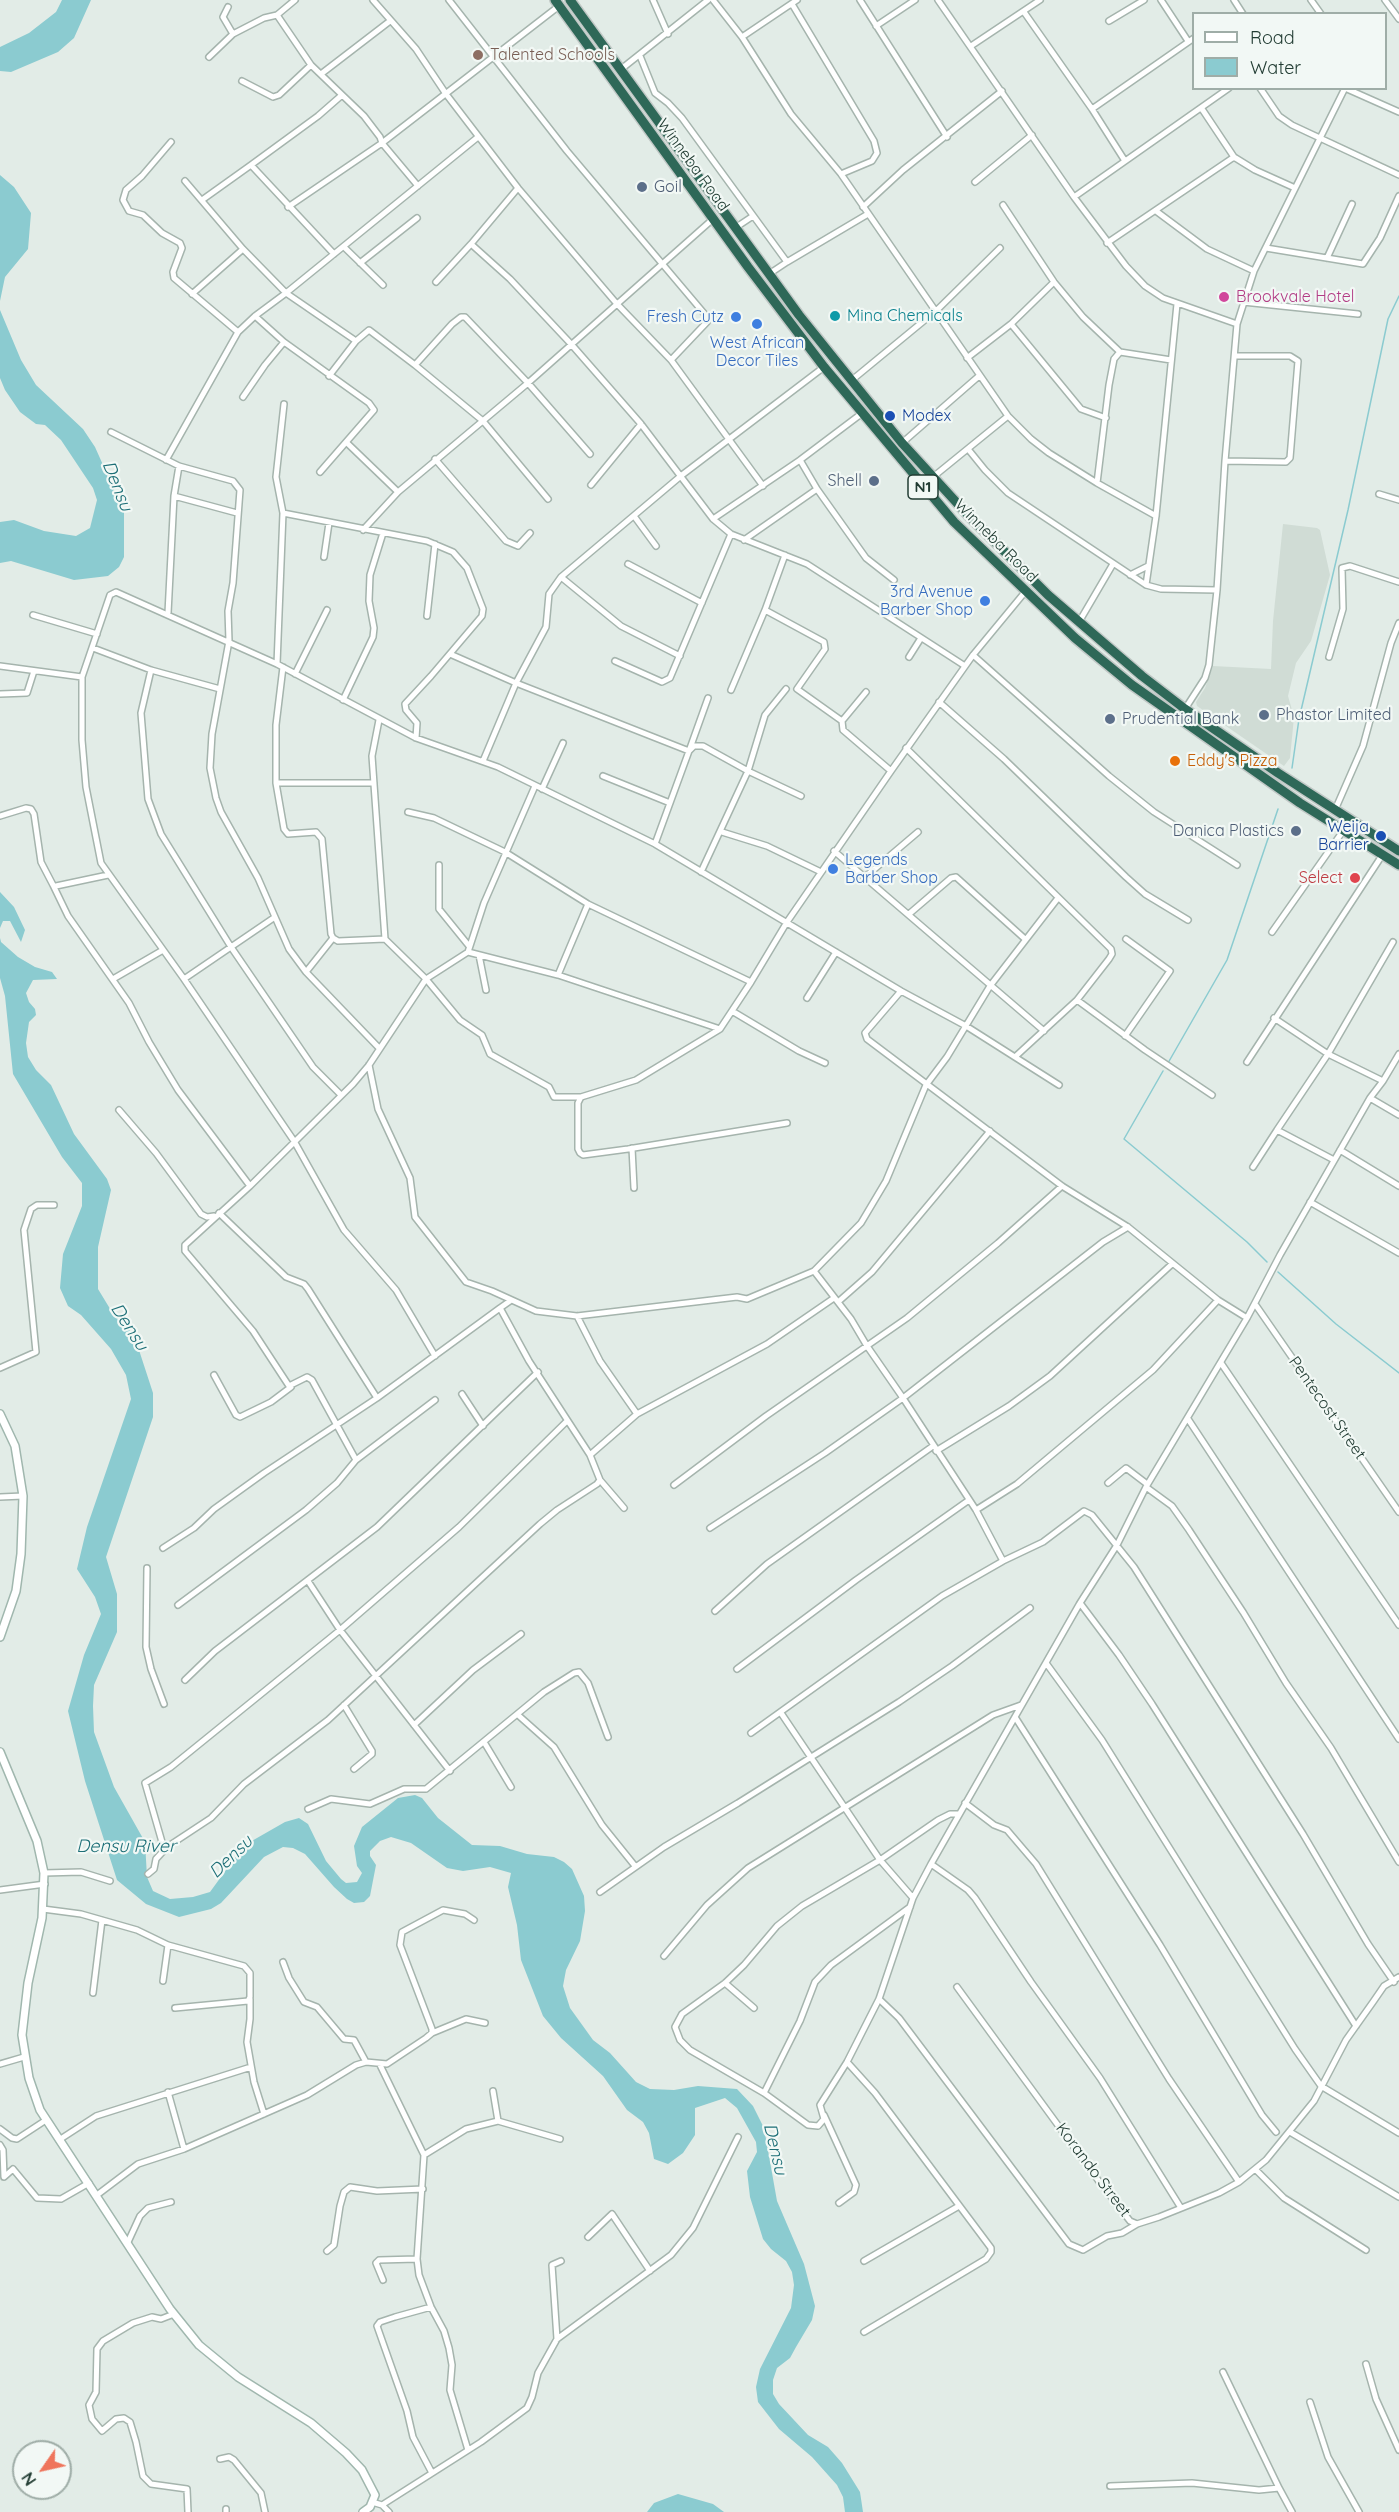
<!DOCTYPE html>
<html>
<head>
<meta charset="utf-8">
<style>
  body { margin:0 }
  #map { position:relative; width:1399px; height:2512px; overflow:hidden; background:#e2ece7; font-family:Quicksand,sans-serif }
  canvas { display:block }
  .legend { position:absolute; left:1192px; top:12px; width:195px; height:78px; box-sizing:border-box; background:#f2f8f5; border:2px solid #9fada7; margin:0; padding:8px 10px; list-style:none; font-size:18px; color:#223c33 }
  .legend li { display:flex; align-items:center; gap:12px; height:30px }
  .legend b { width:30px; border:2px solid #9fada7 }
  .north { position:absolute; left:12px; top:2440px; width:60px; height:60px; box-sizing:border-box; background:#f2f8f5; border:2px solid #9fada7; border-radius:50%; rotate:236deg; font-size:16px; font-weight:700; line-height:24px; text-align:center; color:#223c33 }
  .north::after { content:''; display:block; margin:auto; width:21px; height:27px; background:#ef755c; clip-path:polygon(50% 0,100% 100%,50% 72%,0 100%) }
</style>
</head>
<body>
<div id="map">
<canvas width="1399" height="2512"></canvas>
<ul class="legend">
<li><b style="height:8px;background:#fff"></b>Road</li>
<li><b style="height:16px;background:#8bcbd0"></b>Water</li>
</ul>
<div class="north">N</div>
</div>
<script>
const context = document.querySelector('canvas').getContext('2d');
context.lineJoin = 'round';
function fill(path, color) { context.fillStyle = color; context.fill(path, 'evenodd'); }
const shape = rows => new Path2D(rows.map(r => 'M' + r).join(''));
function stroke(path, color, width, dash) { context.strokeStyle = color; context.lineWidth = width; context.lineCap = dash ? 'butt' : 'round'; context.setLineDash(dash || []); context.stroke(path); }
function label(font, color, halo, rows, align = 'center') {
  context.font = font + ' Quicksand,sans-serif'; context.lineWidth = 4.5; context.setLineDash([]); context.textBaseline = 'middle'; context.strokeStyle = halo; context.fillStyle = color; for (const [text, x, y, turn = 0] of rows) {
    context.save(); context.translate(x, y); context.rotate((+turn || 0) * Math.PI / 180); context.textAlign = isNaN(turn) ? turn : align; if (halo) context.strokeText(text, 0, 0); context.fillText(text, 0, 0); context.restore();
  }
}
const built = shape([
  [1283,524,1317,528,1320,530,1330,575,1311,641,1296,663,1288,696,1294,717,1290,758,1284,766,1197,706,1196,702,1205,688,1213,666,1271,669,1273,621]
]);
const water = shape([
  [62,0,91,0,74,38,58,52,11,72,0,71,0,47,29,33,56,12],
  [0,175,14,187,31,213,28,249,5,277,0,301],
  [0,310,21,360,36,385,83,429,95,447,124,512,124,557,119,567,108,576,74,580,11,561,0,563,0,522,14,520,44,531,76,536,90,528,97,500,93,488,61,440,45,425,36,424,20,412,5,390,0,378],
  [0,892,14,907,25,930,21,942,10,921,3,921,0,928],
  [0,938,1,942,18,957,35,967,52,972,57,979,33,980,26,993,29,1002,35,1009,36,1015,29,1022,26,1043,28,1057,36,1070,51,1085,74,1134,107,1179,111,1190,98,1247,98,1289,112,1312,128,1327,138,1347,153,1393,153,1417,106,1557,117,1594,117,1632,94,1685,93,1706,94,1732,114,1787,145,1842,147,1877,153,1891,170,1899,193,1897,210,1892,234,1859,250,1842,285,1822,299,1818,308,1824,326,1861,341,1879,346,1883,357,1882,362,1873,357,1866,354,1846,362,1827,398,1798,415,1795,422,1798,438,1818,472,1845,500,1846,527,1854,554,1857,564,1862,572,1869,584,1896,585,1911,580,1941,566,1970,563,1986,570,2008,593,2040,610,2053,636,2082,650,2089,674,2090,698,2086,737,2089,753,2106,764,2128,777,2201,804,2264,815,2306,812,2320,796,2347,790,2358,777,2368,773,2380,773,2394,779,2404,808,2435,828,2447,842,2463,860,2492,863,2512,845,2512,843,2497,837,2485,812,2457,779,2429,758,2402,756,2387,760,2369,791,2308,794,2285,792,2272,786,2261,771,2249,763,2239,750,2197,747,2171,757,2152,756,2142,737,2108,725,2098,695,2108,695,2135,683,2153,668,2164,654,2159,649,2133,643,2122,627,2110,603,2076,561,2038,543,2016,521,1960,517,1925,508,1887,511,1873,490,1867,463,1871,447,1868,411,1843,391,1837,380,1841,370,1851,370,1856,376,1865,370,1896,364,1902,354,1903,347,1899,334,1887,305,1854,293,1848,283,1847,264,1857,221,1903,211,1909,179,1917,146,1904,117,1880,85,1781,68,1711,84,1655,101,1614,95,1597,77,1569,87,1527,131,1399,126,1375,111,1349,81,1315,68,1306,60,1288,63,1254,82,1206,82,1183,62,1157,13,1074,5,996,0,978],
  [678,2494,713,2504,724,2512,647,2512,654,2503]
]);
const stream = shape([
  [1292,768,1299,719,1348,510,1388,319,1399,296],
  [1168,1063,1227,960,1278,809],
  [1163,1071,1124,1139,1247,1242,1267,1262],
  [1278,1272,1336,1324,1399,1373]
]);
const street = shape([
  [373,0,416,49,446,94,518,188,617,304,671,360,763,486],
  [449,0,567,151,708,318,707,322,671,360],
  [653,0,668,34],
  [713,0,742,37,791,114,841,174,1008,416,1031,439,1049,453,1097,483,1156,516],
  [860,0,947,137],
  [938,0,1074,197,1126,266,1145,286,1163,298,1237,324],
  [1161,0,1188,41],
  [1234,0,1243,14],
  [1311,0,1321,14],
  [1385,0,1399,19],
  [792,4,874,141,877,153,872,161,841,174],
  [228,7,223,17,233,34],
  [1024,12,1092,109,1125,161],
  [277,15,311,65],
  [1109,21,1144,0],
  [876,26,915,0],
  [742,37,797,0],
  [971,46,1040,0],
  [640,56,655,93,668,103,682,118,787,262,868,214],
  [209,57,233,34,264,18,277,15,295,0],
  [620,70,708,0],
  [321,74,390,21],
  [242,81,273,97,279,95,311,65,364,116,380,137,382,143,418,186],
  [1260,88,1279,116,1292,125,1399,175],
  [1345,88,1399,112],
  [1092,109,1194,38],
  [1202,109,1234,157,1255,170,1295,188],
  [171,142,142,176,126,190,123,200,129,211,143,215,162,233,180,243,182,248,173,272,174,278,238,332],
  [185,181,243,249,286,293,356,341,369,330,415,365,483,421,548,499],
  [975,182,1032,135],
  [518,188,471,244,510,279,571,344,641,424,713,519,731,534,807,564,965,666],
  [1074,197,1229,88],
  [202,200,251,165],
  [1003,205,1054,282,1083,317,1120,352,1171,360],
  [288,207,382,143,559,6],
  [863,207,903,170,1002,91],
  [1156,211,1207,249,1254,271],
  [735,228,753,216],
  [1107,243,1234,157],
  [344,247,383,285],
  [1266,248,1363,264,1380,238,1399,196],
  [334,254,251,165,318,116,342,95],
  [1327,258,1352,204],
  [360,263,417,218],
  [769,274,787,262],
  [436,282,471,244],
  [192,294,243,249],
  [1243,302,1358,314],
  [255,316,284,342,369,403,374,410,320,472],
  [1011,324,1081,409,1106,418],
  [967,358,1011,324,1054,282],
  [415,365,452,324,461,317,465,317,528,383,590,454],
  [329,376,356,341],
  [852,380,937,310,1000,248],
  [243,397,265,365,284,342],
  [111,432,179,466,233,481,240,490,233,583,228,611,229,641,212,734,210,768,216,798,221,812,258,878,289,949,306,972,379,1048],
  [346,442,398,492],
  [902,443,979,376],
  [968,449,985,470,1008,493,1146,585,1161,589,1217,590],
  [435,459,506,541,518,546,530,533],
  [166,460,238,332,255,316,286,293,478,137],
  [1225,461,1286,462,1290,458,1298,361,1290,356,1236,356],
  [933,477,1008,416],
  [1097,483,1109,385,1114,359,1120,352],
  [591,485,641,424],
  [817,489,866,558,894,580],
  [1379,494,1399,500],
  [174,496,237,513],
  [283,513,427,541,453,552,467,568,483,609,482,616,431,676,405,704,406,710,417,723,416,738],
  [634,516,656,546],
  [713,519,800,460,861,414],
  [363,530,398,492,528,383,713,219],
  [744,540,817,489,800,460],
  [324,557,329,523],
  [628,564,702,603],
  [1130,575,1148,566],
  [1146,585,1156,516,1177,304],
  [765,610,824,642,825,649,797,689,842,721],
  [168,613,174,496,179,466],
  [33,615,97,634],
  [427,616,435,544],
  [1079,622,1113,564],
  [93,648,151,670,220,689],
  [450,654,516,683,689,751,708,698],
  [973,655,1109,776,1154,812,1237,865],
  [680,656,621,626,561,577,682,475,824,367],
  [909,657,921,638],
  [1329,657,1343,609,1342,568,1350,566,1399,582],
  [615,661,662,682,670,678,731,534],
  [277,664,283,513,276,477,284,404],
  [0,666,82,677],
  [283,667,276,725,276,783,284,829,288,834,316,832,322,839,331,934,333,938],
  [151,670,141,713,148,799,161,834,231,947,313,1067,341,1095],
  [295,674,327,610],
  [731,690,765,610,785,555],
  [866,692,842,721,843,730,891,771],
  [0,694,27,693,34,671],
  [343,700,373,637,374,628,369,601,370,575,383,533],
  [939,702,1004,759,1126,877,1145,894,1188,920],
  [1185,709,1205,678,1209,665,1217,590,1225,461,1237,324,1254,271,1345,88],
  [379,720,372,756,385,939,426,979,460,1020,482,1035,490,1054,549,1087,554,1097,581,1097],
  [906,748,1111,949,1112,954,1109,959,1077,1000,1016,1056],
  [483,761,516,683,546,627,549,594,561,577],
  [603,776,670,803],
  [276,783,374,783],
  [542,789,563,743],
  [1335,810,1363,746,1391,643,1399,623],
  [408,812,434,818,505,852,588,904,751,982],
  [0,816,26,808,31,809,34,814,41,862,53,885,56,886,108,875],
  [722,832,767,846,821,872],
  [655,844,689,751,694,746,703,746,748,771,801,796],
  [834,851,1044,1031],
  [439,865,439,909,469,946],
  [701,872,748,771,765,715,786,689],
  [865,877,918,832],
  [53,885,68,916,129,1003,149,1042,178,1090,250,1186],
  [909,914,951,878,956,877,1025,939],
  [1272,932,1343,831],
  [333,938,338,941,385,939],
  [468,952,484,903,535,786],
  [479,955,486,990],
  [306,972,333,938],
  [558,975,588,904],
  [113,979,163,950],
  [184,979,275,917],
  [901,991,865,1033,867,1039,1062,1186,1128,1227,1218,1300,1247,1318],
  [807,998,836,952],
  [1077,1000,1145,1050,1212,1095],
  [732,1011,799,1051,825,1063],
  [1274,1018,1328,1054,1383,1081],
  [720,1029,636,1080,581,1097,578,1103,578,1149,580,1153,583,1155,628,1149,787,1123],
  [1125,1036,1170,971,1126,939],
  [1247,1062,1383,854],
  [369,1065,378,1109,410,1178,415,1217,466,1282,492,1291,536,1311,577,1316,737,1297,747,1299,814,1271],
  [1370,1098,1399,1115],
  [119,1110,156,1153,201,1214,207,1217,214,1216],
  [632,1148,634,1188],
  [1340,1150,1399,1186],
  [1334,1160,1277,1130,1328,1054,1393,942],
  [1253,1167,1277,1130],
  [1310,1202,1399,1253],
  [219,1213,286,1277,304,1284,308,1289,377,1398],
  [838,1302,872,1272,990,1131],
  [1255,1304,1399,1512],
  [577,1316,600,1361,637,1414],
  [435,1356,396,1290,344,1230,294,1141,184,979,101,863,86,787,82,740,82,677,110,595,116,592,277,664,416,738,498,767,655,844,901,991,966,1026,1059,1085],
  [1221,1363,1399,1625],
  [0,1368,36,1352,24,1230,31,1209,37,1205,54,1205],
  [214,1375,236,1415,240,1417,271,1402,291,1387],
  [462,1394,483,1426],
  [1188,1419,1399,1739],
  [936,1451,1009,1406,1050,1376,1172,1264],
  [590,1455,637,1414,767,1344,834,1298],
  [356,1460,312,1380,307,1377,289,1386,253,1331,185,1251,185,1245,250,1186,353,1084,369,1065,426,979,468,952,558,975,720,1029,751,982,787,922,891,771,973,655,1025,592],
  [600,1480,624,1508],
  [1108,1483,1126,1468,1147,1484],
  [674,1485,766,1416,907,1318,998,1243,1062,1186],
  [1146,1487,1172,1506,1189,1530,1243,1612,1286,1683,1331,1748,1399,1862],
  [0,1497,23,1496],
  [976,1510,1017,1484,1153,1370,1218,1300],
  [710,1528,825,1453,903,1398,1103,1242,1128,1227],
  [163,1548,194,1528,214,1509,264,1473,377,1398,500,1308],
  [1003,1561,976,1510,903,1398,867,1346,851,1319,814,1271,861,1223,886,1181,926,1085,947,1057,990,986,1058,898],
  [147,1568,146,1647,151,1669,164,1704],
  [308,1581,340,1630,450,1771],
  [1080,1603,1119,1655,1152,1704,1356,2026],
  [178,1605,306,1510,337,1483,356,1460,435,1400],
  [715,1611,767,1564,933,1446],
  [1046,1663,1102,1740,1295,2049,1321,2086,1399,2133],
  [737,1669,856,1580,969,1500],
  [185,1680,215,1651,377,1527,538,1372],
  [344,1705,372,1751,372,1754,354,1769],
  [781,1713,880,1860,913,1898],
  [518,1715,554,1747,602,1825,635,1866],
  [1015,1717,1160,1945,1262,2115,1276,2132],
  [414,1725,473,1670,521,1634],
  [751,1733,942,1596,1003,1561,1043,1542,1084,1511,1092,1515,1134,1567,1303,1834,1368,1944,1394,1982],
  [484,1742,511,1787],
  [965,1803,994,1825,1007,1830,1036,1864,1169,2079,1239,2182],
  [308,1809,331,1799,370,1804,404,1789,426,1789,544,1692,574,1673,579,1672,588,1683,608,1737],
  [959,1814,950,1814,938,1820,880,1860,802,1906,777,1926,744,1965,725,1983,682,2014,675,2027,680,2040,690,2050,764,2093,808,2125,818,2126,824,2119,820,2105,847,2062,879,1999,913,1898,931,1864,1080,1603,1117,1545,1146,1487,1247,1318,1280,1255,1370,1098,1383,1081,1399,1054],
  [167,1847,162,1842,145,1783,171,1767,340,1630,459,1527,567,1421],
  [931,1864,968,1890,975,1898,1031,1982,1100,2078,1181,2208],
  [44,1873,81,1872,110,1881],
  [148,1874,154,1869,156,1859,167,1847,211,1818,244,1784,328,1720,540,1524,557,1510,597,1484,600,1480,590,1455,529,1361,500,1308,510,1301],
  [0,1890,45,1884],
  [600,1892,664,1847,738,1803,899,1702,952,1666,1030,1608],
  [43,1909,81,1914,137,1930,168,1945,244,1966,250,1973,250,1997,248,2001,175,2008],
  [664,1956,707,1905,748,1868,993,1715,1021,1705],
  [283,1962,289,1978,304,2002,317,2007,344,2039,354,2040,366,2062],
  [163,1981,168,1945],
  [725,1983,754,2008],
  [957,1987,1098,2180,1130,2221,1137,2224,1159,2217,1219,2193,1239,2182,1266,2160,1314,2101,1346,2040,1373,2002,1384,1986,1399,1977],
  [93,1993,102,1920],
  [250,1999,250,2019,247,2042,254,2082,264,2114],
  [879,1999,899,2018,1069,2244,1083,2250,1107,2236,1122,2233,1137,2224],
  [432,2033,466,2019,485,2023],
  [847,2062,875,2093,991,2248,991,2252,986,2259,864,2332],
  [0,2064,24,2057],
  [380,2065,424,2155,417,2259,419,2275,431,2307,444,2331,449,2348,452,2365,450,2390,468,2450],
  [493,2091,498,2121],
  [168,2092,184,2149],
  [764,2093,800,2021,815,1982,831,1965,910,1907],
  [824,2115,856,2185,854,2192,839,2203],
  [0,2129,12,2138,17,2139,46,2120],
  [1290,2132,1399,2197],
  [59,2140,96,2116,251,2067],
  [0,2145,3,2150,4,2177,13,2169,37,2198,61,2199,89,2183],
  [424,2155,466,2129,498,2121,560,2139],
  [1256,2170,1284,2198,1366,2250],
  [97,2195,138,2164,184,2149,307,2095,356,2065,366,2062,387,2064,426,2038,432,2033,432,2029,400,1945,402,1932,443,1910,465,1914,474,1920],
  [588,2237,612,2214,650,2271],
  [128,2242,140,2216,148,2208,171,2202],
  [327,2251,334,2245,340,2206,344,2192,350,2187,377,2191,423,2189],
  [864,2261,959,2206],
  [383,2280,376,2263,379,2260,417,2259],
  [431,2307,395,2317,380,2322,377,2326,407,2411,413,2437,432,2473],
  [174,2314,161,2319,152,2317,133,2323,103,2341,97,2349,96,2392,89,2405,92,2419,102,2431,116,2419,124,2418,130,2422,136,2442,143,2476,151,2484,187,2489,188,2512],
  [557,2339,552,2265,561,2261],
  [1366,2364,1376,2399,1399,2450],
  [1223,2372,1279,2488],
  [1310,2402,1328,2457,1359,2512],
  [220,2459,229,2457,234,2460,261,2493,265,2512],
  [1110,2486,1192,2483,1259,2490,1279,2488,1292,2512],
  [372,2502,382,2505,389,2512],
  [382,2505,481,2442,527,2408,532,2397,538,2373,557,2339,671,2255,693,2228,738,2137],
  [226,2509,226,2512]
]);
const secondary = shape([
  [0,1414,15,1446,23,1496,21,1554,16,1591,0,1637],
  [0,1752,37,1841,44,1873,42,1918,28,1983,22,2035,29,2078,40,2110,170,2309,199,2345,238,2377,311,2423,346,2453,362,2470,375,2495,370,2507,363,2512]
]);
const highway = shape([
  [555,0,748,267,824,367,954,522,1075,638,1132,685,1300,803,1399,865],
  [570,0,799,315,902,443,968,515,1048,595,1142,676,1185,709,1278,773,1399,851]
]);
const markers = [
  [478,55,6,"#8d6e63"],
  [642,187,6,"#5c6f8a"],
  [1224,297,6,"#d1479c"],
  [835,316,6,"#0f9aa8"],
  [736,317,6,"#3f7fe0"],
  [757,324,6,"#3f7fe0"],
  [890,416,6,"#1a4fb4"],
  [874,481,6,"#5c6f8a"],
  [985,601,6,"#3f7fe0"],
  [1264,715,6,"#5c6f8a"],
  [1110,719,6,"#5c6f8a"],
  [1175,761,6,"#e8710a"],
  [1296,831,6,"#5c6f8a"],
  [1381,836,6,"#1a4fb4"],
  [833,869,6,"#3f7fe0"],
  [1355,878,6,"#e0444e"]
];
const shields = [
  [923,487,30]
];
const shieldNames = [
  ["N1",923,487]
];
const educationNames = [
  ["Talented Schools",490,55]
];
const streetNames = [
  ["Winneba Road",693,165,54],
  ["Winneba Road",996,541,45],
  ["Pentecost Street",1327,1408,55],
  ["Korando Street",1093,2170,53]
];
const serviceNames = [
  ["Goil",654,187],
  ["Shell",862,481,"right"],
  ["Phastor Limited",1276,715],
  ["Prudential Bank",1122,719],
  ["Danica Plastics",1284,831,"right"]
];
const hotelNames = [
  ["Brookvale Hotel",1236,297]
];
const cultureNames = [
  ["Mina Chemicals",847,316]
];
const shopNames = [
  ["Fresh Cutz",724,317],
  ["West African",757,343,"center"],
  ["Decor Tiles",757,361,"center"],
  ["3rd Avenue",973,592],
  ["Barber Shop",973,610],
  ["Legends",845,860,"left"],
  ["Barber Shop",845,878,"left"]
];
const transitNames = [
  ["Modex",902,416],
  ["Weija",1369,827,"right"],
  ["Barrier",1369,845,"right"]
];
const foodNames = [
  ["Eddy's Pizza",1187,761]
];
const healthNames = [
  ["Select",1343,878]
];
const waterNames = [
  ["Densu",117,486,68],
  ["Densu",129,1327,57],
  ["Densu River",126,1847],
  ["Densu",231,1857,-44],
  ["Densu",775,2149,77]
];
fill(built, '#d0dcd5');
fill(water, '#8bcbd0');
stroke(stream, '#8bcbd0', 1.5);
stroke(street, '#a5b4ad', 8);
stroke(secondary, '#a0b7ae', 10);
stroke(highway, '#c1c8c6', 12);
stroke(street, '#fff', 5);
stroke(secondary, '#fff', 7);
stroke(highway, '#2e6858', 9);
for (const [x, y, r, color] of markers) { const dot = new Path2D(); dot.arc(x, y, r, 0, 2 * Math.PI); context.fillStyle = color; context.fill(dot); stroke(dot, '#f2f8f5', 2); }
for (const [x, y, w] of shields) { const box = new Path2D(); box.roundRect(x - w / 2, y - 12, w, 24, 4.5); context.fillStyle = '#f2f8f5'; context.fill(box); stroke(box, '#223c33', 1.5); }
label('bold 15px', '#223c33', null, shieldNames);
label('16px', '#785e54', '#f2f8f5', educationNames, 'left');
label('16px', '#223c33', '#f2f8f5', streetNames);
label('16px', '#4e5e75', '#f2f8f5', serviceNames, 'left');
label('16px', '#b23c85', '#f2f8f5', hotelNames, 'left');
label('16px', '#0d838f', '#f2f8f5', cultureNames, 'left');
label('16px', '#366cbe', '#f2f8f5', shopNames, 'right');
label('16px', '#164399', '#f2f8f5', transitNames, 'left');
label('16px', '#c56008', '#f2f8f5', foodNames, 'left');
label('16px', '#be3a42', '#f2f8f5', healthNames, 'right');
label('italic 18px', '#1d6f77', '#f2f8f5', waterNames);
</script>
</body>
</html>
